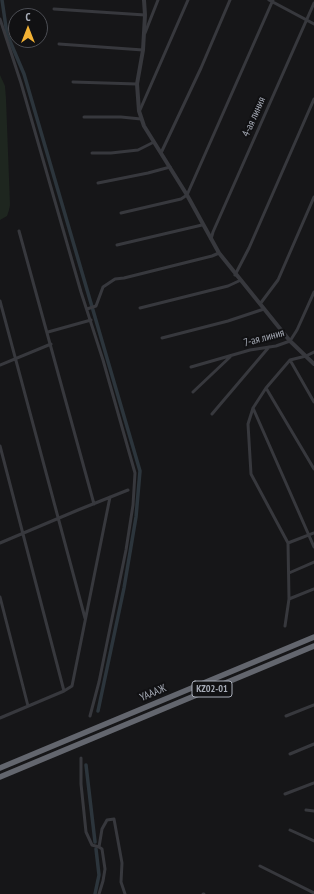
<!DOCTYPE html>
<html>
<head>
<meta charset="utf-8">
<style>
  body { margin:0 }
  #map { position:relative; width:314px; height:894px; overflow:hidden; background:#161618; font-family:"PT Sans Narrow",sans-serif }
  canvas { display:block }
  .north { position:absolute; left:8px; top:8px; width:40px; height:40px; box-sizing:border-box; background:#111113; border:1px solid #4d4f55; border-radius:50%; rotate:0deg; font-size:11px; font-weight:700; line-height:16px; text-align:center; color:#a8adb8 }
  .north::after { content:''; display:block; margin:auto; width:14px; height:18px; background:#f2b134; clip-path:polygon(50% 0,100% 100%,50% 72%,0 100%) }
</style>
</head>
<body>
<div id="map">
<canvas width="314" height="894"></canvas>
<div class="north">С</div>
</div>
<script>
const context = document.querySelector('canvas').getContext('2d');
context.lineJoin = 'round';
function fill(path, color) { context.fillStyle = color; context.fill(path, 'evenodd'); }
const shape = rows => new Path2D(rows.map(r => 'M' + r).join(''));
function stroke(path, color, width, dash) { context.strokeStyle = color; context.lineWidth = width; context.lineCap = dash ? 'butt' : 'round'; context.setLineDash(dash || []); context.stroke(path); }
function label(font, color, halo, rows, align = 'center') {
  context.font = font + ' "PT Sans Narrow",sans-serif'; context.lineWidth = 4; context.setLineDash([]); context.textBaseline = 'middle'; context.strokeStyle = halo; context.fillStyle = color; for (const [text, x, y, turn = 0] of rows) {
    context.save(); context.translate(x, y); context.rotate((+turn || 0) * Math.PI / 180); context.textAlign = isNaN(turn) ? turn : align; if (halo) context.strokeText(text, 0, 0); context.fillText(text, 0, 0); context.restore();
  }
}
const green = shape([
  [0,75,5,86,6,99,10,205,9,210,7,216,0,220]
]);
const canal = shape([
  [2,0,7,34,24,74,140,471,136,517,124,588,98,711],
  [86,765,95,842],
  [95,894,99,875,96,849]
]);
const minor = shape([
  [269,0,314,24],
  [54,9,145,15],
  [0,19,21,83,81,292,103,360,135,473,133,505,126,550,99,682,90,716],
  [145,33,158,0],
  [59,44,143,50],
  [73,82,137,84],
  [140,110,188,0],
  [84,117,121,117,141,119],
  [92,153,111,153,138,150,154,142],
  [161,153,201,68,230,0],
  [98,183,148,173,170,167],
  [121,213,181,199,187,195,273,0],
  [19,231,94,504],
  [211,239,213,232,314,3],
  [117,245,202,225],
  [235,275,249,248,314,99],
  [0,301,85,618],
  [260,304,278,280,314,197],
  [140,308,228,286,241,280],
  [87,309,96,306,103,287,115,279,124,278,212,256,219,253],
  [48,332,91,320],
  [162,338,228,321,264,309],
  [290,360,314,402],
  [0,365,51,344],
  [191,367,250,350,276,346,290,341,297,330,314,292],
  [266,388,314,469],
  [193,392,230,357],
  [253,408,314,547],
  [212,414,269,347],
  [0,446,64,691],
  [0,543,78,510,128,490],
  [288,543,314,533],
  [289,573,314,562],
  [0,597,28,706],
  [289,599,314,589],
  [285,626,289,599,288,543,251,474,248,424,253,408,266,388,290,360,306,356,314,352],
  [286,716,314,705],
  [0,718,64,691,72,686,110,497],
  [290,754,314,744],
  [81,758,81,784,86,832,92,845,99,847,102,849,105,869,103,881,99,894],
  [285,794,314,783],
  [306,810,314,811],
  [290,830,314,841],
  [99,847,102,829,107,820,114,819,122,863,121,882,125,894],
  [260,866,314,893],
  [203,894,204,894]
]);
const tertiary = shape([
  [144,0,145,15,143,50,137,84,139,111,144,126,187,195,219,253,290,341,314,364]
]);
const motorway = shape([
  [0,768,314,637],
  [0,777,314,646]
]);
const shields = [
  [212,689,40]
];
const shieldNames = [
  ["KZ02-01",212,689]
];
const streetNames = [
  ["4-ая линия",254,117,-66],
  ["7-ая линия",264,338,-15],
  ["ҮАААЖ",153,693,-23]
];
fill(green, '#1e261f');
stroke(canal, '#2c353c', 3.5);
stroke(minor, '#37383d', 3);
stroke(tertiary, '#37383d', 4);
stroke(motorway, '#63666e', 5.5);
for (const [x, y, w] of shields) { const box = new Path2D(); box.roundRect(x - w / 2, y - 8, w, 16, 3); context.fillStyle = '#111113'; context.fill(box); stroke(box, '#a8adb8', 1); }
label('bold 10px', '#a8adb8', null, shieldNames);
label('11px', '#a8adb8', '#111113', streetNames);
</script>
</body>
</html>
